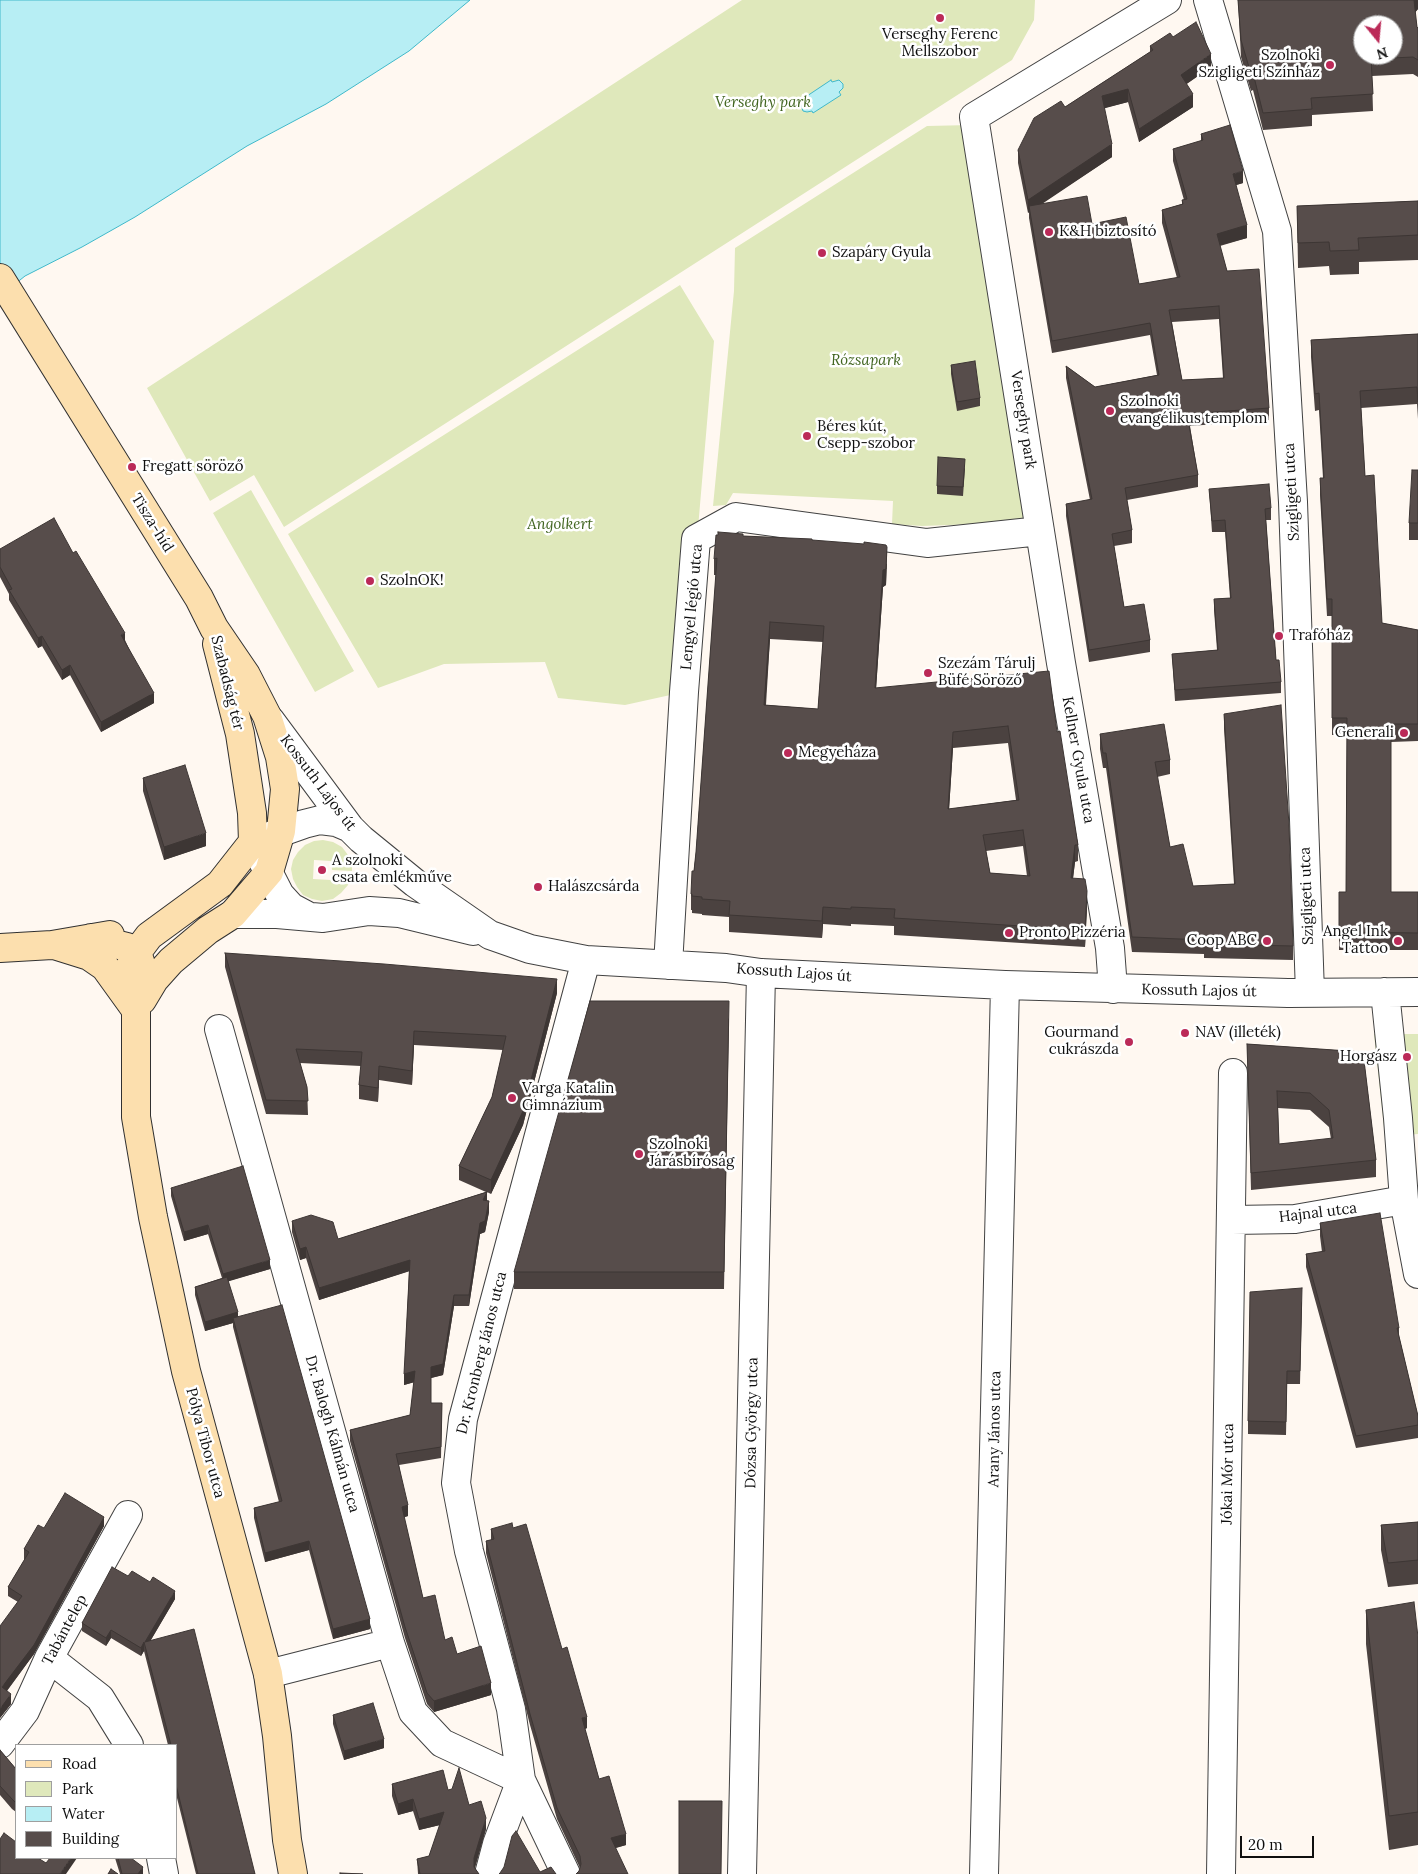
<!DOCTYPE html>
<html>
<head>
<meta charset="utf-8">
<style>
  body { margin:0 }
  #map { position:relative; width:1418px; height:1874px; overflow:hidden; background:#fff8f1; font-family:Lora,serif }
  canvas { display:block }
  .legend { position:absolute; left:15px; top:1744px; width:162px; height:115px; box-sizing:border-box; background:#fff; border:1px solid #9f9f9f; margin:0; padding:6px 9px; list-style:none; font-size:15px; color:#0f0f0f }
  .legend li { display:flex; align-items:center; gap:10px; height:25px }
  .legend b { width:25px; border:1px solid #9f9f9f }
  .north { position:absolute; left:1353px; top:15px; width:50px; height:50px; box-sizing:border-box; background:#fff; border:1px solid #9f9f9f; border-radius:50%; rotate:163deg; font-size:14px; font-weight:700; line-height:20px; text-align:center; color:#0f0f0f }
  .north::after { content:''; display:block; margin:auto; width:18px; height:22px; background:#bb2a58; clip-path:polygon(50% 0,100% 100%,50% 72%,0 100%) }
  .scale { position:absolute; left:1240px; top:1836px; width:74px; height:22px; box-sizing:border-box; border:2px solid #0f0f0f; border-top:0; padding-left:6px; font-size:15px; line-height:18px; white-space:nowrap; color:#0f0f0f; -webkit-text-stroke:4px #fff; paint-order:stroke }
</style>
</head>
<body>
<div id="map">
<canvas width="1418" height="1874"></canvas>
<ul class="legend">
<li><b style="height:6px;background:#fcdfae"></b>Road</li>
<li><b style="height:14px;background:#dfe8bb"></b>Park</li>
<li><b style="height:14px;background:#b7eef4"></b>Water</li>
<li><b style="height:14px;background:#574d4b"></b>Building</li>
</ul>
<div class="north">N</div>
<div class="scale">20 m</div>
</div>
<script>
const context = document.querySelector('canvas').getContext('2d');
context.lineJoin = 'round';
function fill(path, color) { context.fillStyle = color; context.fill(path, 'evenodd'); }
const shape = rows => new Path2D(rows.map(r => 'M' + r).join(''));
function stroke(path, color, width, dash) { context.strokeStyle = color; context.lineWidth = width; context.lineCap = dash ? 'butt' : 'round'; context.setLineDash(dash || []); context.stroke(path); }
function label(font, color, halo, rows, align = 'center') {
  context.font = font + ' Lora,serif'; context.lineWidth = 5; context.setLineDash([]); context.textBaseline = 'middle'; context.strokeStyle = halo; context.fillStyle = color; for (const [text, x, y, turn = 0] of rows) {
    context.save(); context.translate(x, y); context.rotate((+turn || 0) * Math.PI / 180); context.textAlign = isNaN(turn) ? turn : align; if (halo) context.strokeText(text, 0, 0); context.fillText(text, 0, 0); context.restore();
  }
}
const green = shape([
  [742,0,1035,0,1034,20,1012,60,284,527,254,475,210,501,147,388],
  [971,125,1030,522,922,526,892,524,893,501,733,493,726,505,713,506,734,291,735,248,927,126],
  [680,285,714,341,684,692,625,705,558,698,545,662,444,664,378,688,288,534],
  [251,490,354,671,315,692,213,513],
  [323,840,333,842,342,847,348,855,352,865,352,871,332,870,331,861,314,860,313,879,331,880,332,874,352,876,348,885,341,893,333,899,322,901,312,899,303,895,297,887,293,879,291,869,293,860,298,852,305,845,314,841],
  [1374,1034,1418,1034,1418,1134,1385,1137]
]);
const water = shape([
  [0,0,470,0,409,51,326,104,247,146,135,217,82,247,25,276,0,296,0,0],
  [831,80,832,82,839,80,843,84,843,88,839,92,841,95,813,113,812,111,807,112,803,111,801,105,805,100,804,98,831,80]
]);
const street = shape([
  [1208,0,1277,231,1293,502,1310,993],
  [270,720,350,828,361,839,415,883,490,935,530,949,586,960,726,968,761,973,1005,985,1288,993,1418,992],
  [233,914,277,914,323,918,369,911,399,913,473,931],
  [306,915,291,907,280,895,253,842,304,824,320,820,336,822,350,828],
  [668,965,684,692,696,539,736,517,927,543,1040,531],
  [1113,989,1110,948,1061,663,974,117,1167,0],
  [1385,992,1398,1118,1404,1200,1418,1274],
  [219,1029,390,1643,413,1712,442,1743,521,1780],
  [1232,1220,1295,1219,1404,1200],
  [49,1658,100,1698,129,1745],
  [268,1674,390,1643],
  [0,1744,25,1711,49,1658,128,1515],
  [161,1858,164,1874],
  [489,1874,497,1844,521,1780],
  [566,1874,521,1780,511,1709,469,1551,456,1483,463,1419,586,960],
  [742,1874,761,973],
  [984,1874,1005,985],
  [1221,1874,1233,1073]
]);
const secondary = shape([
  [0,278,199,598,214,628,246,675,267,716,280,757,285,789,281,831,269,872,233,914,208,930,171,961,154,980,142,1000],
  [91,938,127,947,137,952,145,977,136,1010,136,1117,153,1217,186,1371,268,1674,277,1736,287,1840,293,1874],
  [57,946,89,956,105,967,136,1010],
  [0,948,52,945,110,935],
  [129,969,137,952,149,936,220,884,253,842,252,813,240,734,217,644]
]);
const wall = shape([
  [1238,0,1418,0,1418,9,1415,12,1417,27,1418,28,1418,77,1413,74,1372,76,1373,111,1312,115,1312,126,1263,130,1253,90,1251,91,1241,57],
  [1150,46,1211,67,1186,84,1193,107,1139,142,1128,102,1104,108,1112,157,1042,203,1092,224,1139,284,1177,278,1162,223,1162,210,1182,204,1182,200,1184,200,1173,161,1173,149,1201,141,1201,134,1243,183,1236,185,1247,238,1220,246,1227,271,1269,408,1269,420,1190,426,1198,475,1198,487,1127,500,1132,530,1132,543,1114,546,1124,607,1150,640,1150,652,1089,662,1066,516,1066,504,1090,500,1066,378,1066,366,1095,387,1157,375,1150,335,1052,353,1029,218,1029,212,1028,213,1018,163,1018,150,1065,107,1150,52],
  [1219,319,1223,378,1182,380,1172,322],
  [1418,201,1418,260,1359,262,1359,274,1330,275,1329,266,1298,268,1297,206],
  [1418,334,1418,419,1417,404,1361,408,1365,476,1382,623,1418,630,1418,741,1391,742,1391,892,1418,892,1418,950,1339,950,1339,892,1346,892,1347,735,1332,735,1332,616,1327,616,1320,495,1320,478,1323,478,1319,410,1315,411,1311,357,1311,340],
  [951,365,980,398,980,406,957,411,951,374],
  [965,468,963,496,937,494,937,486],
  [1418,470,1418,540,1409,540,1409,523],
  [1209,489,1271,508,1271,520,1266,520,1276,660,1281,682,1281,693,1175,701,1172,654,1217,650,1214,610,1214,599,1230,598,1225,532,1212,532],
  [743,536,812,540,887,564,886,585,883,587,876,688,1057,732,1078,845,1078,861,1075,862,1073,878,1087,907,1085,947,894,935,894,926,851,924,851,926,823,924,822,938,729,932,729,917,702,915,702,914,692,913,692,910,691,910,691,894,696,852,716,575,714,575,714,559],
  [770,639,823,642,818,709,766,705],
  [1008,743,1016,800,949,809,953,748],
  [1023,846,1027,876,990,873,986,851],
  [0,549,73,553,125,640,154,703,101,732,70,675,62,680,42,646,38,648,9,600,9,594,0,577],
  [1224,714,1293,946,1293,960,1204,958,1204,954,1132,952,1106,768,1103,768,1100,749,1100,734,1170,760,1170,774,1157,777,1170,847,1193,886,1234,884,1224,729],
  [143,778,206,846,164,860,143,791],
  [225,953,557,993,523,1125,491,1194,487,1192,487,1200,489,1212,485,1232,480,1234,469,1306,454,1306,443,1375,431,1378,431,1403,442,1403,441,1458,399,1465,408,1516,404,1517,423,1598,445,1640,491,1695,434,1712,427,1704,405,1638,350,1441,350,1430,410,1415,414,1382,404,1385,409,1271,319,1300,306,1258,300,1260,292,1232,292,1221,338,1239,486,1192,459,1180,459,1166,492,1097,503,1050,414,1045,412,1085,379,1080,378,1102,359,1099,359,1085,361,1066,300,1063,307,1087,308,1115,266,1114,225,967],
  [729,1018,724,1289,514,1289,514,1272],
  [1247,1044,1363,1052,1376,1160,1376,1177,1251,1190],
  [1278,1108,1310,1110,1329,1127,1331,1139,1279,1144],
  [171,1188,270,1269,228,1281,238,1317,370,1629,333,1639,309,1550,265,1562,254,1518,254,1508,279,1502,233,1327,233,1323,205,1331,195,1295,195,1287,222,1278,208,1234,184,1241,171,1196],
  [1320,1223,1399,1328,1399,1336,1418,1416,1418,1438,1356,1448,1306,1267,1306,1254,1322,1252,1320,1236],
  [1302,1301,1300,1384,1287,1384,1286,1435,1248,1434,1248,1421],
  [1418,1522,1418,1584,1388,1587,1381,1550,1381,1525],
  [104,1526,34,1654,7,1691,11,1704,0,1718,18,1602,8,1596,8,1587,25,1559,24,1559,24,1549,44,1528],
  [491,1529,562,1649,587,1728,585,1729,599,1779,626,1845,616,1848,579,1871,580,1868,557,1819,530,1725,486,1553,486,1541,491,1540],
  [128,1576,175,1599,151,1640,255,1874,196,1874,176,1794,176,1745,168,1745,144,1651,141,1656,111,1638,106,1646,82,1631,82,1623],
  [1366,1610,1418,1637,1418,1845,1389,1850,1366,1644],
  [333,1715,384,1748,344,1760,333,1724],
  [0,1750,16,1769,16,1812,12,1809,0,1795],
  [392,1784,448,1790,469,1805,486,1829,475,1868,479,1874,418,1874,417,1859,429,1856,440,1825,419,1830,413,1811,398,1815,392,1796],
  [115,1858,131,1858,143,1874,120,1874]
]);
const shadedWall = shape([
  [1414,0,1418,0,1418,9,1414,14],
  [1211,54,1211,67,1181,88,1181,75],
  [1128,89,1128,102,1102,109,1102,96],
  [1193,94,1193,107,1139,142,1139,129],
  [1112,144,1112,157,1030,212,1029,206,1029,212,1028,213,1028,200],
  [1243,171,1243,183,1233,186,1233,174],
  [1247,225,1247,238,1217,246,1217,234],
  [887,547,886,585,883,587,875,705,875,688,883,570],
  [770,622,770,639,764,721,764,705],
  [125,633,125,642,121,635],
  [42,636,42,646,38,648,38,638],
  [70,665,70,675,62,680,62,670],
  [154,693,154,703,101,732,101,722],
  [953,732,953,748,948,826,948,809],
  [206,833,206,846,164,860,164,847],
  [1075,845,1075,862,1071,895,1071,878],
  [1087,891,1087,907,1085,947,1085,930],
  [823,907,823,924,822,938,822,921],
  [557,979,557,993,523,1125,491,1194,491,1180],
  [414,1031,414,1045,412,1085,412,1071],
  [379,1066,379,1080,378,1102,378,1088],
  [487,1192,487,1203,483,1200],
  [489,1201,489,1212,485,1232,480,1234,469,1306,469,1295,480,1223],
  [208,1225,208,1234,184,1241,184,1232],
  [306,1247,306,1258,300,1260,300,1249],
  [270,1260,270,1269,223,1283,223,1274],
  [410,1260,410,1271,319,1300,319,1288],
  [454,1295,454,1306,443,1375,431,1378,431,1367],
  [238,1312,238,1321,233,1318,233,1323,205,1331,205,1322],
  [415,1371,415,1382,404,1385,404,1374],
  [408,1505,408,1516,402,1518,402,1507],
  [104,1517,104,1526,34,1654,2,1697,2,1687],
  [309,1541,309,1550,265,1562,265,1553],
  [175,1591,175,1599,146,1648,145,1642],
  [370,1619,370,1629,333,1639,333,1629],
  [111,1630,111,1638,106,1646,106,1638],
  [144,1642,144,1651,141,1656,141,1648],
  [491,1683,491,1695,434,1712,434,1701],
  [11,1694,11,1704,0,1718,0,1709],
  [587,1717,587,1728,582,1730,582,1718],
  [384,1739,384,1748,344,1760,344,1751],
  [413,1799,413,1811,398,1815,398,1804],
  [444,1812,444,1824,419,1830,419,1819],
  [486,1818,486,1829,474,1870,474,1858],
  [626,1834,626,1845,611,1849,611,1838],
  [71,1858,77,1858,66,1874,60,1874],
  [143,1867,143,1874,138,1874]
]);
const building = shape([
  [1238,0,1414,0,1417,27,1418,28,1418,60,1413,57,1371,59,1373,94,1311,98,1312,109,1263,113,1253,73,1251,74,1241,40,1238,0],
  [1363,25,1393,25,1393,55,1363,55,1363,25],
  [1196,22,1211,54,1181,75,1193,94,1139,129,1128,89,1102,96,1112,144,1028,200,1018,150,1034,118,1061,101,1065,107,1153,50,1150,46,1170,33,1173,37,1196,22],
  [1230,125,1243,171,1233,174,1247,225,1217,234,1227,271,1259,269,1269,408,1187,414,1198,475,1125,488,1132,530,1112,534,1124,607,1144,604,1150,640,1089,650,1066,504,1092,499,1066,366,1095,387,1159,375,1150,323,1052,341,1029,206,1087,196,1092,224,1126,217,1139,284,1180,277,1162,210,1183,204,1182,200,1187,199,1173,149,1203,140,1201,134,1230,125],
  [1219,306,1224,378,1182,380,1169,310,1219,306],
  [1418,201,1418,235,1358,238,1359,250,1330,251,1329,242,1298,243,1297,206,1418,201],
  [1418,334,1418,402,1417,387,1360,391,1365,476,1374,475,1382,623,1418,630,1418,724,1391,724,1391,892,1418,892,1418,933,1339,932,1339,892,1346,892,1347,718,1332,718,1332,599,1327,599,1320,478,1324,478,1319,393,1315,394,1311,340,1418,334],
  [975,361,980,398,957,402,951,365,975,361],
  [938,457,965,459,963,487,937,486,938,457],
  [1412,470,1418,470,1418,523,1409,523,1412,470],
  [1269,484,1271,508,1265,509,1276,660,1279,660,1281,682,1175,690,1172,654,1218,650,1214,599,1231,598,1225,520,1212,521,1209,489,1269,484],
  [54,518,73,553,76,551,125,633,121,635,154,693,101,722,70,665,62,670,42,636,38,638,9,590,12,589,0,567,0,549,54,518],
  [718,532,743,534,743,536,812,539,812,540,864,544,864,542,886,545,887,547,886,569,883,570,875,688,1049,671,1057,732,1060,731,1078,845,1075,845,1071,878,1085,879,1087,891,1085,930,894,918,895,909,851,907,851,909,823,907,822,921,729,915,730,901,702,899,702,897,692,896,692,894,691,894,692,871,694,871,696,852,717,558,714,559,716,535,718,535,718,532],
  [770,622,824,626,818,709,764,705,770,622],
  [1008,726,1019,800,948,809,953,732,1008,726],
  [1023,830,1030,876,990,873,983,835,1023,830],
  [1281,705,1289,825,1293,946,1204,944,1204,940,1132,937,1106,753,1103,753,1100,734,1164,724,1170,760,1155,762,1170,847,1183,844,1193,886,1235,884,1224,714,1281,705],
  [185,765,206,833,164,847,143,778,185,765],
  [225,953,384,964,557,979,523,1111,491,1180,459,1166,492,1097,506,1036,414,1031,412,1071,379,1066,378,1088,359,1085,362,1052,296,1049,307,1087,308,1101,266,1100,225,953],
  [590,1001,729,1001,724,1272,514,1272,590,1001],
  [1247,1044,1363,1052,1376,1160,1251,1173,1247,1044],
  [1277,1091,1310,1093,1329,1110,1333,1138,1279,1144,1277,1091],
  [243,1166,270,1260,223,1274,208,1225,184,1232,171,1188,243,1166],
  [487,1192,483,1200,489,1201,485,1221,480,1223,469,1295,454,1295,443,1364,431,1367,431,1403,442,1403,441,1447,396,1454,408,1505,402,1507,423,1598,435,1595,445,1640,452,1637,457,1654,481,1646,491,1683,434,1701,427,1693,405,1627,350,1430,410,1415,415,1371,404,1374,410,1260,319,1288,306,1247,300,1249,292,1221,311,1215,333,1222,338,1239,487,1192],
  [1380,1213,1399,1328,1397,1328,1418,1416,1418,1425,1356,1436,1306,1254,1325,1251,1320,1223,1380,1213],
  [227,1277,238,1312,205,1322,195,1287,227,1277],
  [1302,1288,1300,1371,1287,1371,1286,1422,1248,1421,1250,1292,1302,1288],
  [282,1305,370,1619,333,1629,309,1541,265,1553,254,1508,282,1501,233,1318,282,1305],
  [65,1493,104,1517,34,1645,2,1687,11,1694,0,1709,0,1626,22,1596,8,1587,29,1552,24,1549,38,1525,44,1528,65,1493],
  [1418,1522,1418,1560,1388,1563,1381,1525,1418,1522],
  [512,1523,513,1528,526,1524,562,1649,567,1647,587,1717,582,1718,599,1779,609,1776,626,1834,611,1838,628,1874,576,1874,579,1871,581,1864,580,1856,557,1808,530,1714,486,1541,494,1539,491,1529,512,1523],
  [112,1567,128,1576,132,1571,150,1582,153,1577,175,1591,145,1642,194,1629,255,1874,198,1874,176,1785,176,1745,171,1745,144,1642,141,1648,111,1630,106,1638,82,1623,112,1567],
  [1414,1602,1418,1637,1418,1812,1389,1816,1366,1610,1414,1602],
  [373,1703,384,1739,344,1751,333,1715,373,1703],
  [0,1750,16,1769,16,1803,12,1799,0,1786,0,1750],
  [459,1768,469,1805,481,1801,486,1818,474,1858,474,1867,479,1874,420,1874,417,1859,429,1856,444,1812,419,1819,413,1799,398,1804,392,1784,443,1770,448,1790,452,1789,459,1768],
  [679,1801,722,1801,721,1874,679,1874,679,1801],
  [516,1831,540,1872,551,1867,556,1874,499,1874,500,1873,504,1867,512,1836,516,1831],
  [4,1833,16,1842,16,1858,38,1858,46,1863,50,1858,71,1858,60,1874,0,1874,0,1839,4,1833],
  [118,1858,131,1858,143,1867,138,1874,122,1874,118,1858],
  [111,1869,118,1874,108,1874,111,1869],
  [340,1873,363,1874,340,1874,340,1873]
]);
const markers = [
  [940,18,5,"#bb2a58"],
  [1330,65,5,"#bb2a58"],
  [1049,232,5,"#bb2a58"],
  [822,253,5,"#bb2a58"],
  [1110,411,5,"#bb2a58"],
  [807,436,5,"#bb2a58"],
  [132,467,5,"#bb2a58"],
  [370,581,5,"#bb2a58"],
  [1279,636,5,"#bb2a58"],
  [928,673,5,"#bb2a58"],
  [1404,733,5,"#bb2a58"],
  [788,753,5,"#bb2a58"],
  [322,870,5,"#bb2a58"],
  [538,887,5,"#bb2a58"],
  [1009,933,5,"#bb2a58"],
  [1267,941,5,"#bb2a58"],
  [1398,941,5,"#bb2a58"],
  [1185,1033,5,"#bb2a58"],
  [1129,1042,5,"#bb2a58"],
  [1407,1057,5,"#bb2a58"],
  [512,1098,5,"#bb2a58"],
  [639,1154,5,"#bb2a58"]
];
const poiNames = [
  ["Verseghy Ferenc",940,35,"center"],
  ["Mellszobor",940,52,"center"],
  ["Szolnoki",1320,56,"right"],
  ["Szigligeti Színház",1320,73,"right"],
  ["K&H biztosító",1059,232],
  ["Szapáry Gyula",832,253],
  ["Szolnoki",1120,402],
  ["evangélikus templom",1120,419],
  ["Béres kút,",817,427],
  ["Csepp-szobor",817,444],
  ["Fregatt söröző",142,467],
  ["SzolnOK!",380,581],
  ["Trafóház",1289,636],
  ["Szezám Tárulj",938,664],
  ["Büfé Söröző",938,681],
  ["Generali",1394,733,"right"],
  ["Megyeháza",798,753],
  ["A szolnoki",332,861],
  ["csata emlékműve",332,878],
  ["Halászcsárda",548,887],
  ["Angel Ink",1388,932,"right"],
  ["Tattoo",1388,949,"right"],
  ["Pronto Pizzéria",1019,933],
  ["Coop ABC",1257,941,"right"],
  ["Gourmand",1119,1033,"right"],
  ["cukrászda",1119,1050,"right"],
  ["NAV (illeték)",1195,1033],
  ["Horgász",1397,1057,"right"],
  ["Varga Katalin",522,1089],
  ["Gimnázium",522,1106],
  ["Szolnoki",649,1145],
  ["Járásbíróság",649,1162]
];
const parkNames = [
  ["Verseghy park",763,103],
  ["Rózsapark",866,361],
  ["Angolkert",560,525]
];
const streetNames = [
  ["Verseghy park",1023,420,81],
  ["Szigligeti utca",1292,492,-93],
  ["Tisza-híd",152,523,58],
  ["Lengyel légió utca",692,607,-85],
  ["Szabadság tér",227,683,76],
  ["Kellner Gyula utca",1078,760,80],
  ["Kossuth Lajos út",318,783,53],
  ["Szigligeti utca",1307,896,-92],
  ["Kossuth Lajos út",794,973,4],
  ["Kossuth Lajos út",1199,991,1],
  ["Hajnal utca",1318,1213,-7],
  ["Dr. Kronberg János utca",482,1353,-76],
  ["Dózsa György utca",752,1423,-89],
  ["Arany János utca",995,1429,-89],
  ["Dr. Balogh Kálmán utca",332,1434,74],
  ["Pólya Tibor utca",205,1443,75],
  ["Jókai Mór utca",1228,1474,-89],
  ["Tabántelep",65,1630,-62]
];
fill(green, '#dfe8bb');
fill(water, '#b7eef4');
stroke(water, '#40b8c9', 1);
stroke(street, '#424242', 30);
stroke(secondary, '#313131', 30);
stroke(street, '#fff', 28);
stroke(secondary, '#fcdfae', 28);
fill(wall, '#4b4240');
fill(shadedWall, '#3d3634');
fill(building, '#574d4b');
stroke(building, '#3d3634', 1);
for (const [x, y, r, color] of markers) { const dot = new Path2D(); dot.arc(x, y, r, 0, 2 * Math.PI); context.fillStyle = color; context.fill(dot); stroke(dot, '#fff', 2); }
label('15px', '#0f0f0f', '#fff', poiNames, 'left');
label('italic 15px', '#416520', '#fff', parkNames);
label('15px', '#0f0f0f', '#fff', streetNames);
</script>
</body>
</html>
